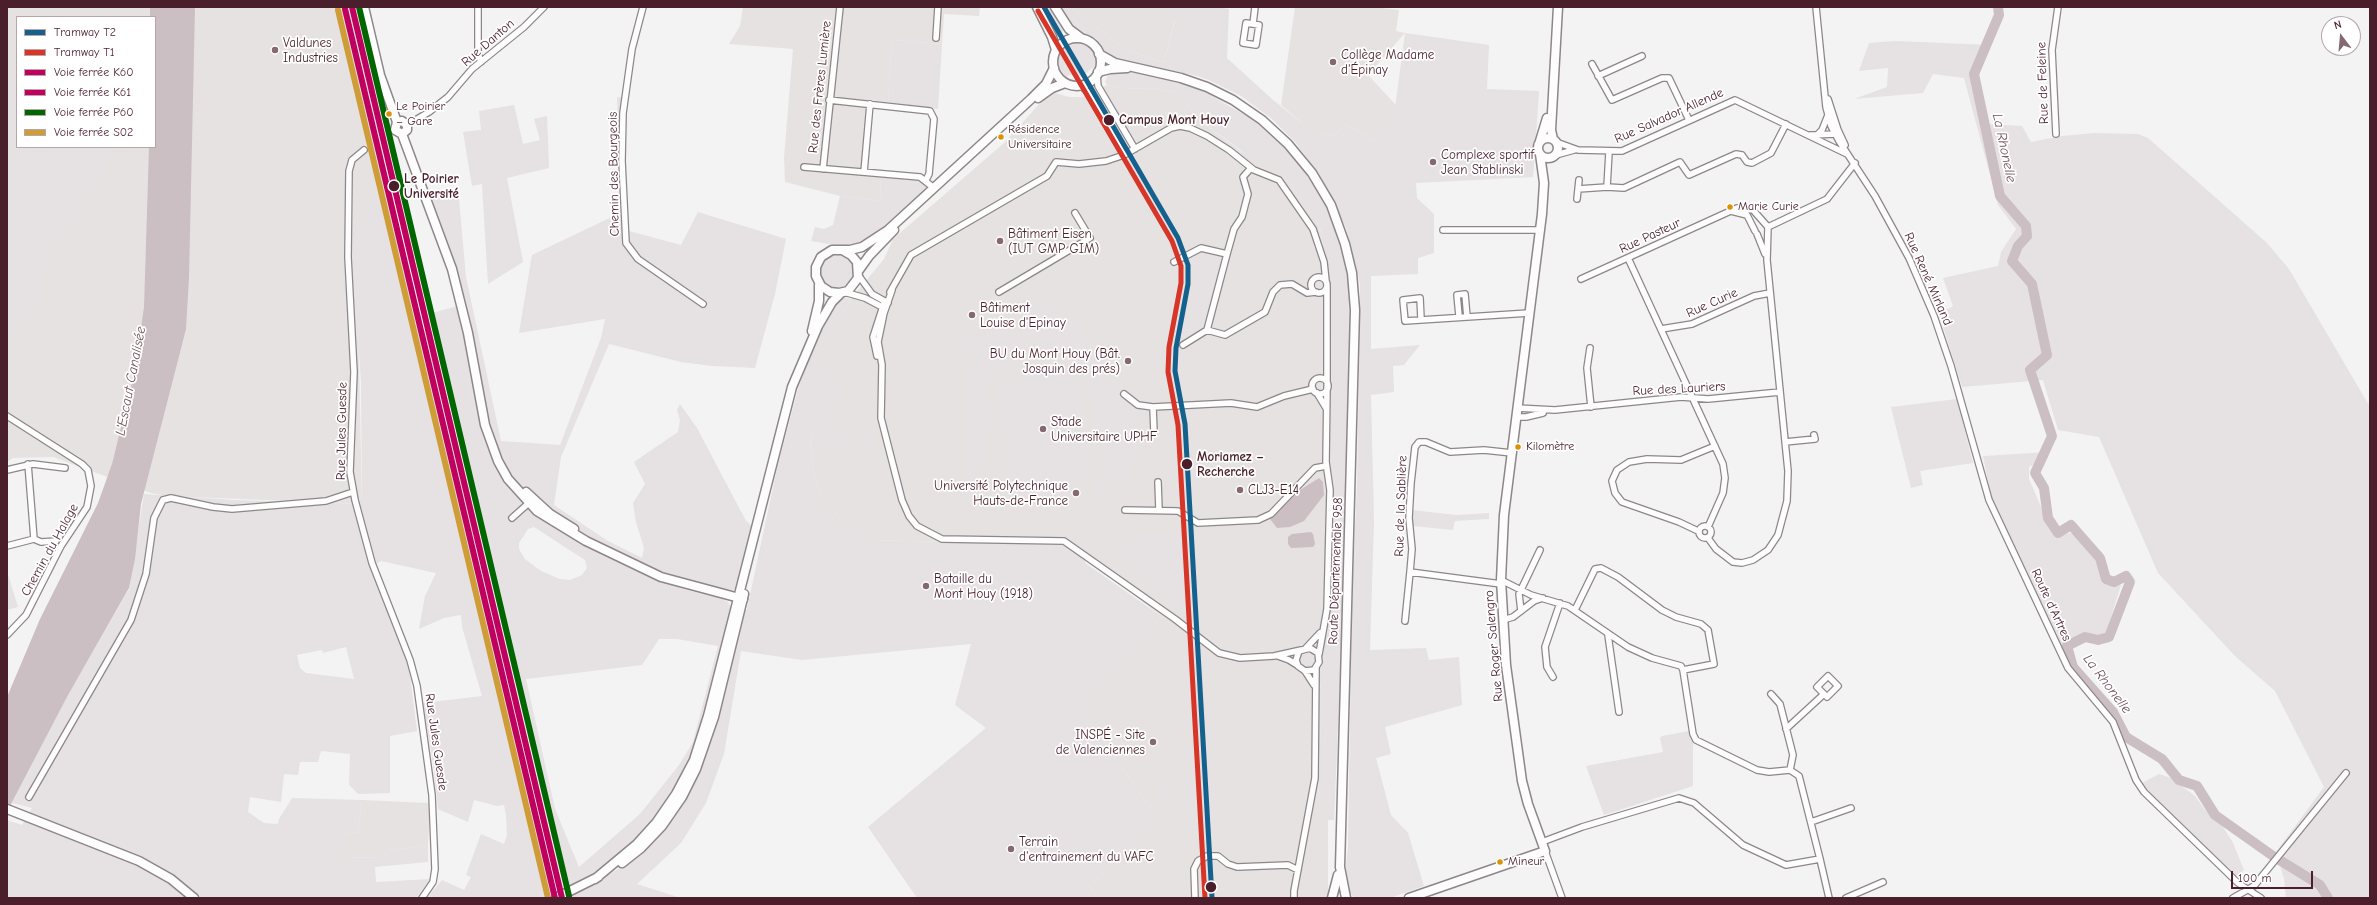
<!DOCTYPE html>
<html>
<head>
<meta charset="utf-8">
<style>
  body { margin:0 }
  #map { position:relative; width:2377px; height:905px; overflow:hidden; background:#f3f3f3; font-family:"Comic Neue",sans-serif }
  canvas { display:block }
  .frame { position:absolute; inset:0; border:8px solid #4a1f2b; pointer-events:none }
  .legend { position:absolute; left:16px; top:16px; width:140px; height:132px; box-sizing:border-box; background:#fff; border:1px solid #b7a5aa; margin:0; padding:5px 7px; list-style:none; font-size:12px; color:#4a1f2b }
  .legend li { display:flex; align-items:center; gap:8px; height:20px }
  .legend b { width:20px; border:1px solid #b7a5aa }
  .north { position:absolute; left:2321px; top:16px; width:40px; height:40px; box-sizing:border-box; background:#fff; border:1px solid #b7a5aa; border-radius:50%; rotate:344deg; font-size:11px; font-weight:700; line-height:16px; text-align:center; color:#4a1f2b }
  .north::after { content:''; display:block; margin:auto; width:14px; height:18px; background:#856971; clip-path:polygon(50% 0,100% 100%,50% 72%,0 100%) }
  .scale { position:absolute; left:2231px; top:871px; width:82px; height:18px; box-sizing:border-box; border:2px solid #4a1f2b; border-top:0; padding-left:5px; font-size:12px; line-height:14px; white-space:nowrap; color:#4a1f2b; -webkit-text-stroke:3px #fff; paint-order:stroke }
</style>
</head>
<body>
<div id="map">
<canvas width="2377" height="905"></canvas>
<div class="frame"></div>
<ul class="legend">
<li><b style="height:5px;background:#15618e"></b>Tramway T2</li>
<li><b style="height:5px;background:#d73527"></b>Tramway T1</li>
<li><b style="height:5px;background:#bf005f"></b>Voie ferrée K60</li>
<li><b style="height:5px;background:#bf005f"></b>Voie ferrée K61</li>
<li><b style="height:5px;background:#060"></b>Voie ferrée P60</li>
<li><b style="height:5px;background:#cf9d38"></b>Voie ferrée S02</li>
</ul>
<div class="north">N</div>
<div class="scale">100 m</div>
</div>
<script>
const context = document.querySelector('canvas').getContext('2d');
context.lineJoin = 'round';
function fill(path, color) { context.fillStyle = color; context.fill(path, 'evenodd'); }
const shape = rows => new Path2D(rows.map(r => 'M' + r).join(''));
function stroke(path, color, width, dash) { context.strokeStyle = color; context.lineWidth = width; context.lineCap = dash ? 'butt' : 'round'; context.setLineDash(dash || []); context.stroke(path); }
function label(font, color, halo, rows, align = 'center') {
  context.font = font + ' "Comic Neue",sans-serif'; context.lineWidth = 3.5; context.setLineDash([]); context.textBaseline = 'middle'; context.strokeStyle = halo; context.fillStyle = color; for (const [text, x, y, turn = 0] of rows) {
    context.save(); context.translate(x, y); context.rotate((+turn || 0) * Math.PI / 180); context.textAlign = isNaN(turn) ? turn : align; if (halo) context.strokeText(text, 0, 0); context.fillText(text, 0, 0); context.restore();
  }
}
const built = shape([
  [7,7,349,7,379,136,377,199,356,216,362,504,167,496,151,493,53,457,13,458,7,462],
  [17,17,155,17,155,147,17,147],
  [743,7,980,7,979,16,944,14,942,44,892,40,888,102,868,100,862,175,881,177,880,201,840,196,785,182,784,157,793,49,729,44,740,26],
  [1071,7,1154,7,1175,19,1164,62,1126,50],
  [1295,7,1373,7,1399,10,1396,31,1405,33,1368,75,1396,105,1393,123,1374,141,1345,124,1333,136,1315,134,1281,105],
  [1107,85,1122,89,1151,88,1177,92,1186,102,1196,118,1241,151,1280,171,1311,211,1320,227,1330,292,1332,366,1330,475,1334,488,1329,628,1323,645,1324,657,1319,676,1322,695,1318,803,1328,820,1328,898,1099,898,1089,886,1156,826,1158,819,1096,730,1081,714,1161,616,1093,563,1063,545,869,540,840,519,821,498,813,473,810,442,819,412,814,363,851,299,884,259,893,239,1004,143,1042,101,1055,93,1069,97,1082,97],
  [362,800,430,803,428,846,386,850,385,857,345,858,345,834,358,832]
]);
const green = shape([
  [1039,7,1053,7,1067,29,1054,37],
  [1057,7,1071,7,1126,50,1164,62,1175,20,1154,7,1217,7,1229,9,1227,58,1273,100,1316,134,1333,136,1345,124,1374,141,1393,123,1405,33,1489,45,1487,89,1539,91,1533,177,1416,183,1417,198,1434,214,1434,253,1418,258,1418,274,1371,276,1371,349,1420,345,1404,365,1393,366,1394,392,1371,395,1374,522,1370,650,1426,648,1429,660,1459,657,1462,705,1385,727,1391,754,1376,758,1391,815,1408,833,1424,886,1390,898,1354,898,1348,890,1345,881,1348,844,1352,597,1357,484,1360,311,1360,284,1346,228,1319,174,1295,142,1272,119,1241,96,1209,80,1197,76,1107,57,1094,39,1075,31],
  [892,40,942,44,938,109,888,102],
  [1895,41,1990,45,1978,77,1987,124,2022,126,2031,142,2062,136,2094,133,2138,134,2148,138,2267,243,2289,269,2370,407,2370,898,2286,898,2284,879,2276,852,2324,787,2275,691,2235,656,2158,573,2099,437,2058,430,2043,380,1962,387,1939,314,1953,306,1943,278,1998,266,2001,252,2016,229,1998,205,1964,78,1933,74,1923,93,1854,99,1887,87,1888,68,1859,71,1869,43],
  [1074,42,1085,43,1093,50,1097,60,1096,67,1095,69,1092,68,1082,77,1069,75,1066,78,1057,66,1058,55,1066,45],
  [1127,71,1157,75,1192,85,1254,120,1284,145,1302,168,1325,204,1347,264,1350,318,1341,651,1334,820,1328,820,1318,804,1322,695,1319,676,1324,657,1323,645,1329,628,1334,488,1328,454,1332,366,1330,292,1320,227,1311,211,1280,171,1259,163,1196,118,1186,102,1177,92,1151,88,1122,89,1107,85,1105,82,1109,73],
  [7,73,17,79,17,147,117,147,39,279,45,284,7,353,7,164,14,151,7,146],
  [617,97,627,98,624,144,629,231,681,245,698,212,786,239,775,294,755,368,712,366,681,362,609,344,561,457,554,505,608,541,642,558,644,548,636,522,633,503,645,484,634,462,678,432,680,420,677,410,680,404,697,428,746,521,752,526,737,588,733,590,709,588,653,571,650,576,687,590,723,599,728,602,732,610,696,745,680,778,654,821,619,855,579,883,581,891,623,866,696,778,715,725,740,620,747,609,777,469,798,389,820,329,836,303,844,297,851,299,815,363,831,372,824,395,831,373,845,381,842,386,834,409,835,420,846,432,847,437,845,447,840,450,822,444,813,434,817,420,810,442,813,473,821,498,840,519,870,540,1063,545,1085,558,1085,563,1161,616,1082,714,1096,730,1158,819,1157,826,1089,886,1099,898,917,898,868,827,986,728,955,705,971,644,802,660,741,651,724,754,706,803,681,843,637,884,681,898,570,898,432,313,465,304,431,196,458,188,466,277,501,441,560,445,601,338,605,319,519,333,532,255,620,213],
  [534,527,585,560,587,568,582,575,570,580,560,579,541,571,525,559,519,549,519,543,528,529],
  [659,639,677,639,718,646,693,742,679,765,640,814,579,867,555,809,526,679,642,665],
  [514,105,523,144,540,140,534,119,547,116,549,168,507,178,523,262,488,284,482,184,472,186,463,132,481,130,479,111],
  [379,136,422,331,426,330,558,898,427,898,442,880,464,890,471,877,466,875,481,834,504,844,507,835,506,815,504,805,497,806,474,800,468,822,438,809,433,763,423,703,482,696,462,627,461,615,444,618,419,629,425,596,436,573,381,561,376,564,381,582,416,665,409,668,417,731,390,736,390,793,358,794,349,785,350,754,321,751,318,762,300,762,298,775,284,774,281,802,250,797,248,812,264,823,278,824,279,819,292,798,362,800,358,832,345,834,345,858,385,857,386,850,428,846,428,862,375,867,376,882,430,879,416,898,7,898,7,820,22,825,32,808,12,803,67,697,129,589,144,494,235,500,362,504,361,382,352,251,356,216,377,198],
  [346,647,354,679,306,673,300,668,297,655,322,650,323,653],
  [881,177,920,180,928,189,891,225,871,237,855,244,840,246,811,241,815,227,824,229,833,225,840,196,880,201],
  [1157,195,1182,238,1178,241,1153,197],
  [1199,251,1224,255,1205,327,1186,340,1195,286,1195,254],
  '820 271a17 17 0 1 1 34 0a17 17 0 1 1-34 0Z',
  [1190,257,1192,281,1181,343,1176,342,1186,284,1186,260],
  [1023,299,1045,302,1057,306,1070,314,1093,355,1099,352,1110,371,1103,375,1105,379,1120,391,1118,393,1136,406,1145,409,1135,449,1130,450,1133,466,1121,483,1105,484,1105,503,1097,503,1101,465,1097,419,1087,377,1074,363,1049,352,1035,352,1017,316,1017,303],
  [1014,323,1029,354,1017,361,986,373,987,434,973,510,961,507,964,482,968,473,969,428,965,398,965,356,957,342],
  [1175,346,1181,348,1180,377,1184,396,1179,397,1175,381],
  [1033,367,1057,369,1071,377,1078,391,1090,468,1088,477,1079,493,1055,503,1039,503,1032,500,1014,503,996,379,1015,375],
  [1957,399,1973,463,1920,471,1923,485,1911,488,1891,407],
  [869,419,876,445,861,449,854,423],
  [2049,452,2048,458,2029,467,2029,479,2051,530,2059,535,2071,533,2081,540,2095,557,2103,580,2121,585,2105,636,2076,645,2065,654,1991,497,1983,456],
  [1412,510,1456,515,1489,513,1489,519,1455,521,1453,530,1413,526],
  [1195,527,1200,621,1195,621,1190,528],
  [1184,535,1190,615,1123,568,1119,540],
  [7,571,18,607,7,610],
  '1299 659a9 9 0 1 1 18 0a9 9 0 1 1-18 0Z',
  [1199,685,1204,685,1209,772,1203,772],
  [1689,731,1693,742,1693,786,1604,815,1586,766,1663,752,1660,738,1662,736],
  [2159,774,2171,778,2195,796,2205,810,2220,822,2233,843,2244,870,2236,877,2148,792,2142,783],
  [1158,778,1166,778,1168,803,1160,803],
  [1185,781,1195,781,1196,799,1186,799],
  [1204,789,1210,789,1213,853,1208,854]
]);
const water = shape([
  [150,7,195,7,189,278,186,329,141,504,135,559,129,588,67,697,7,812,7,697,40,619,98,503,112,464,135,371,144,307,149,147,155,147,155,17,150,17],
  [1319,478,1323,482,1324,495,1304,521,1290,527,1277,528,1270,519,1300,490],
  [1311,532,1313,534,1315,544,1313,547,1291,548,1288,544,1288,537,1292,534]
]);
const river = shape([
  [1998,7,1999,15,1974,74,2000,196,2026,226,2027,236,2018,246,2012,261,2032,284,2047,355,2030,370,2052,436,2035,473,2044,488,2048,518,2058,533,2071,525,2100,558,2106,579,2114,582,2126,576,2130,582,2109,637,2098,640,2085,637,2067,646,2073,667,2113,712,2126,737,2162,759,2179,780,2197,786,2215,815,2273,856,2320,885,2328,898]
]);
const street = shape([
  [478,7,478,54,481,62],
  [643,7,632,49,623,113,622,161,626,243,638,259,703,304],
  [1816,7,1826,107,1831,126,1839,141,1875,196,1909,258,1934,316,1951,366,1989,500,2068,668,2113,722,2136,780,2144,792,2238,883,2261,898],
  [1246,23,1259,25,1256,45,1243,43,1246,23],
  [1253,24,1255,7],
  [936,38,938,7],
  [1592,64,1612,100,1662,78,1669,78,1689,120],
  [1097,75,1098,86,1135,149],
  [1598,76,1642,56],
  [1080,85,1088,92,1124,155],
  [1828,99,1838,130,1845,145],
  [829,100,930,111,934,119,929,174,926,180],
  [407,125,429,112,448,97,472,69,524,27,544,7],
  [2056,134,2052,50,2058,7],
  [1810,135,1837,134],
  [1817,135,1822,130,1828,115],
  [1556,142,1578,150,1622,151,1735,100,1847,154],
  [364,150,352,160,349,171,348,257,354,372,350,472,355,500,372,563,410,660,417,686,432,795,435,869,433,882,422,898],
  [1609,152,1607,187,1624,188,1680,162,1689,175,1736,154,1742,155,1747,162,1752,163,1771,153,1786,124],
  [1556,155,1574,150],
  [804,167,920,177,934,188],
  [823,169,840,7],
  [864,172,870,104],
  [1578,189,1607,187],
  [1577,199,1579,180],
  [1731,211,1747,215,1755,231],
  [1768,227,1827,199,1855,163],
  [1443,230,1540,230],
  [1757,234,1765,254],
  [1628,258,1723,464,1725,478,1723,493,1708,527],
  [1174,262,1201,248,1227,254,1234,229,1242,217,1248,194,1243,177,1251,168],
  [859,276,872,294,888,303],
  '1311 285a8 8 0 1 1 16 0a8 8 0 1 1-16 0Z',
  [1581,279,1737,208,1753,210,1768,227],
  [892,290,884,313,878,342,882,365,881,418,902,500,909,516,917,526,942,539,1064,541,1175,619,1219,653,1240,658,1274,656,1301,650],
  [844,292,865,298,884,308],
  [890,292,911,255,1047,176,1056,162,1079,164,1106,161,1124,155,1171,128,1180,126,1190,128,1207,136,1229,150,1254,170,1279,180,1313,229,1324,262,1326,281],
  [999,292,1090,238,1075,213],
  [1459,316,1457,295,1465,294,1467,317],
  [1421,319,1420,298,1403,300,1405,321,1529,313],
  [1661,329,1692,324,1754,296,1770,293],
  [1207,330,1225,335,1265,312,1273,292,1280,285,1292,284,1307,293,1316,292],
  [1183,345,1207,330,1227,254],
  [1590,348,1587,368,1591,407],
  [877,356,873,337,884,303],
  '1312 386a8 8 0 1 1 16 0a8 8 0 1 1-16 0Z',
  [1327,384,1327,287],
  [1317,393,1326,408],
  [1124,394,1138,405,1153,407],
  [1517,408,1555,410,1681,397,1708,399,1780,392],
  [7,416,82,464,88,470,91,486,87,507,61,546,26,615,7,635],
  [1516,417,1526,417,1543,413],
  [1154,432,1153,407,1231,403,1257,407,1284,396,1313,389],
  [1785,442,1815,439,1814,435],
  [28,464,34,539],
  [7,470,33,464,65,468],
  [1158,482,1159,510],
  [1125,510,1178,511,1198,523,1258,520,1271,514,1315,468,1326,466],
  [512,518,531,501],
  '1699 532a6 6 0 1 1 12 0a6 6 0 1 1-12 0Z',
  [1698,531,1679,522,1622,502,1615,493,1612,481,1617,470,1629,462,1647,459,1681,460,1715,446],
  [1708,538,1716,549,1733,562,1742,563,1753,560,1768,550,1778,535,1787,501,1788,471,1767,260,1768,227],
  [7,546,34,539,41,542,56,541],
  [1501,580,1531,595,1568,606,1628,647,1652,658,1681,666,1683,670,1693,734,1696,740,1757,770,1769,772,1790,770,1799,776,1820,859,1786,865,1743,845,1694,803,1679,798,1582,827,1542,842],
  [1501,584,1410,572,1412,549,1409,518,1411,483,1415,447,1419,442,1426,442,1450,452,1484,450,1512,453],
  [1575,610,1595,569,1601,568,1618,577,1662,610,1676,617,1701,624,1708,630,1714,664,1683,670],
  [1521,611,1519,594,1540,550],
  [1503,620,1513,617,1534,601,1543,598],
  [1405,621,1410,572],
  [1608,635,1619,712],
  [1306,648,1320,633],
  [1319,654,1327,609,1330,490,1326,462,1327,387],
  [1278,656,1289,660,1297,665],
  [1305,671,1314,670,1319,662,1318,653,1310,648,1299,651,1296,660,1298,666,1305,671,1314,685],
  [1828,676,1838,686,1827,697,1817,687,1828,676],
  [1553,677,1547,667,1545,647,1560,603],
  [1771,694,1780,704,1793,755,1790,770],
  [1786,729,1824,694],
  [29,797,131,620,146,574,154,518,163,500,171,498,213,507,232,509,326,501,353,492],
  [1811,822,1851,808],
  [1545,851,1562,898],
  [1820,859,1829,898],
  [1195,898,1194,869,1198,861,1207,856,1218,856,1228,864,1237,867,1288,865,1298,870],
  [1294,898,1294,891,1315,778,1316,668],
  [1846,898,1883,882],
  [2233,898,2254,886,2346,773]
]);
const secondary = shape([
  [364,7,380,75,397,122],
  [1099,54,1115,63,1181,78,1207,87,1233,100,1262,120,1288,144,1312,173,1331,205,1345,244,1352,273,1355,310,1340,867,1346,898],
  [1098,72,1110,69,1127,68],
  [397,122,402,121,407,125,407,130,402,134],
  [397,122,395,130,402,134],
  [402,134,452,269,468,333,485,425,498,461,508,479,537,511,586,541,661,577,743,599],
  '1538 148a10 10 0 1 1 20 0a10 10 0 1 1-20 0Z',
  [1553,139,1551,130,1558,7],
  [1540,141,1547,118],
  [526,492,550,514,574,529],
  [7,809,139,861,171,879,194,898],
  [1332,898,1338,875],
  [1409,898,1545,851,1528,804,1522,781,1506,665,1501,580,1504,515,1542,214,1544,183,1540,154]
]);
const primary = shape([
  [1037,7,1052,37,1056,50],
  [1055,7,1069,29,1081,38],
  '1053 62a24 24 0 1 1 48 0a24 24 0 1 1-48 0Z',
  [1038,98,1052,88,1065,83],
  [844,251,851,255,857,262,858,278,848,291,839,293,830,292,821,286,816,276,816,267,821,257,832,250,850,250,862,247,888,230,1031,99,1046,84,1054,68],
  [859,270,869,256,894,230],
  [812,331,819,301,819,285],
  [622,863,641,848,662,826,682,797,696,769,714,717,744,594],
  [595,879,637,844,656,823,676,794,694,760,708,716,792,387,818,326,832,302,841,293],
  [556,898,598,877]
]);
const rail1 = shape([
  [352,7,562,898]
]);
const rail2 = shape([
  [345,9,555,898]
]);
const rail3 = shape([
  [359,7,569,896]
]);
const rail4 = shape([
  [338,10,548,898]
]);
const tram1 = shape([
  [1044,7,1178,238,1188,265,1188,284,1176,348,1175,371,1185,424,1212,898]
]);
const tram2 = shape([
  [1038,11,1172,241,1181,266,1181,283,1169,347,1168,372,1178,425,1205,898]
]);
const markers = [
  [275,50,4,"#856971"],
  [1333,62,4,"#856971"],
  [389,114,3.5,"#dd9206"],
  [1109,120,6,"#4a1f2b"],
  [1001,137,3.5,"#dd9206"],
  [1433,162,4,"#856971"],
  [394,186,6,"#4a1f2b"],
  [1730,207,3.5,"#dd9206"],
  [1000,241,4,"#856971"],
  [972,315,4,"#856971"],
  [1128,361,4,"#856971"],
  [1043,429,4,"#856971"],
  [1518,447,3.5,"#dd9206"],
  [1187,464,6,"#4a1f2b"],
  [1240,490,4,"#856971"],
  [1076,493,4,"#856971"],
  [926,586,4,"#856971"],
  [1153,742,4,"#856971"],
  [1011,849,4,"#856971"],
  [1500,862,3.5,"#dd9206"],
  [1211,887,6,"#4a1f2b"]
];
const busNames = [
  ["Le Poirier",396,107],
  ["– Gare",396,122],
  ["Résidence",1008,130],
  ["Universitaire",1008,145],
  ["Marie Curie",1738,207],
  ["Kilomètre",1526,447],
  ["Mineur",1508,862]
];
const poiNames = [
  ["Valdunes",283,43],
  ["Industries",283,58],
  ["Collège Madame",1341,55],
  ["d'Épinay",1341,70],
  ["Complexe sportif",1441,155],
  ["Jean Stablinski",1441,170],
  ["Bâtiment Eisen",1008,234],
  ["(IUT GMP GIM)",1008,249],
  ["Bâtiment",980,308],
  ["Louise d'Epinay",980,323],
  ["BU du Mont Houy (Bât.",1120,354,"right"],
  ["Josquin des prés)",1120,369,"right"],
  ["Stade",1051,422],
  ["Universitaire UPHF",1051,437],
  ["Université Polytechnique",1068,486,"right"],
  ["Hauts-de-France",1068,501,"right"],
  ["CLJ3-E14",1248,490],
  ["Bataille du",934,579],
  ["Mont Houy (1918)",934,594],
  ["INSPÉ - Site",1145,735,"right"],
  ["de Valenciennes",1145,750,"right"],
  ["Terrain",1019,842],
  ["d'entrainement du VAFC",1019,857]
];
const streetNames = [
  ["Rue Danton",488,43,-41],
  ["Rue de Feleine",2043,83,-92],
  ["Rue des Frères Lumière",820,87,-84],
  ["Rue Salvador Allende",1669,116,-24],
  ["Chemin des Bourgeois",614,174,-91],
  ["Rue Pasteur",1650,236,-25],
  ["Rue René Mirland",1928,279,66],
  ["Rue Curie",1712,303,-24],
  ["Rue des Lauriers",1679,389,-3],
  ["Rue Jules Guesde",342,431,-89],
  ["Rue de la Sablière",1401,506,-88],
  ["Chemin du Halage",50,550,-61],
  ["Route Départementale 958",1336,571,-88],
  ["Route d'Artres",2051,605,65],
  ["Rue Roger Salengro",1494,646,-95],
  ["Rue Jules Guesde",436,742,82]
];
const stopNames = [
  ["Campus Mont Houy",1119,120],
  ["Le Poirier",404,179],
  ["Université",404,194],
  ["Moriamez –",1197,457],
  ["Recherche",1197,472]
];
const waterNames = [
  ["La Rhonelle",2004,148,78],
  ["L'Escaut Canalisée",131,381,-79],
  ["La Rhonelle",2107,684,53]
];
fill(built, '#e6e2e2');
fill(green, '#e6e1e2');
fill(water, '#cbbfc3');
stroke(river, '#cbbfc3', 10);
stroke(street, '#8e8688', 8);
stroke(secondary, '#8e8688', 11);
stroke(primary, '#8e8688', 11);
stroke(street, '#fdfdfd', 5.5);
stroke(secondary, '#fdfdfd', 8);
stroke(primary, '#fdfdfd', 8);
stroke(rail1, '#bf005f', 6);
stroke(rail2, '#bf005f', 6);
stroke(rail3, '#060', 6);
stroke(rail4, '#cf9d38', 6);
stroke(tram1, '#15618e', 5);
stroke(tram2, '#d73527', 5);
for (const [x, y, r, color] of markers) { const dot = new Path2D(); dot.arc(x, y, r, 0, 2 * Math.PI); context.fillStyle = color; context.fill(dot); stroke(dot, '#fff', 1.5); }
label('12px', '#4a1f2b', '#fff', busNames, 'left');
label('13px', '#4a1f2b', '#fff', poiNames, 'left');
label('13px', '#4a1f2b', '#fff', streetNames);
label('bold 13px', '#4a1f2b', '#fff', stopNames, 'left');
label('italic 14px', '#714f59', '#fff', waterNames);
</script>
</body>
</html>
